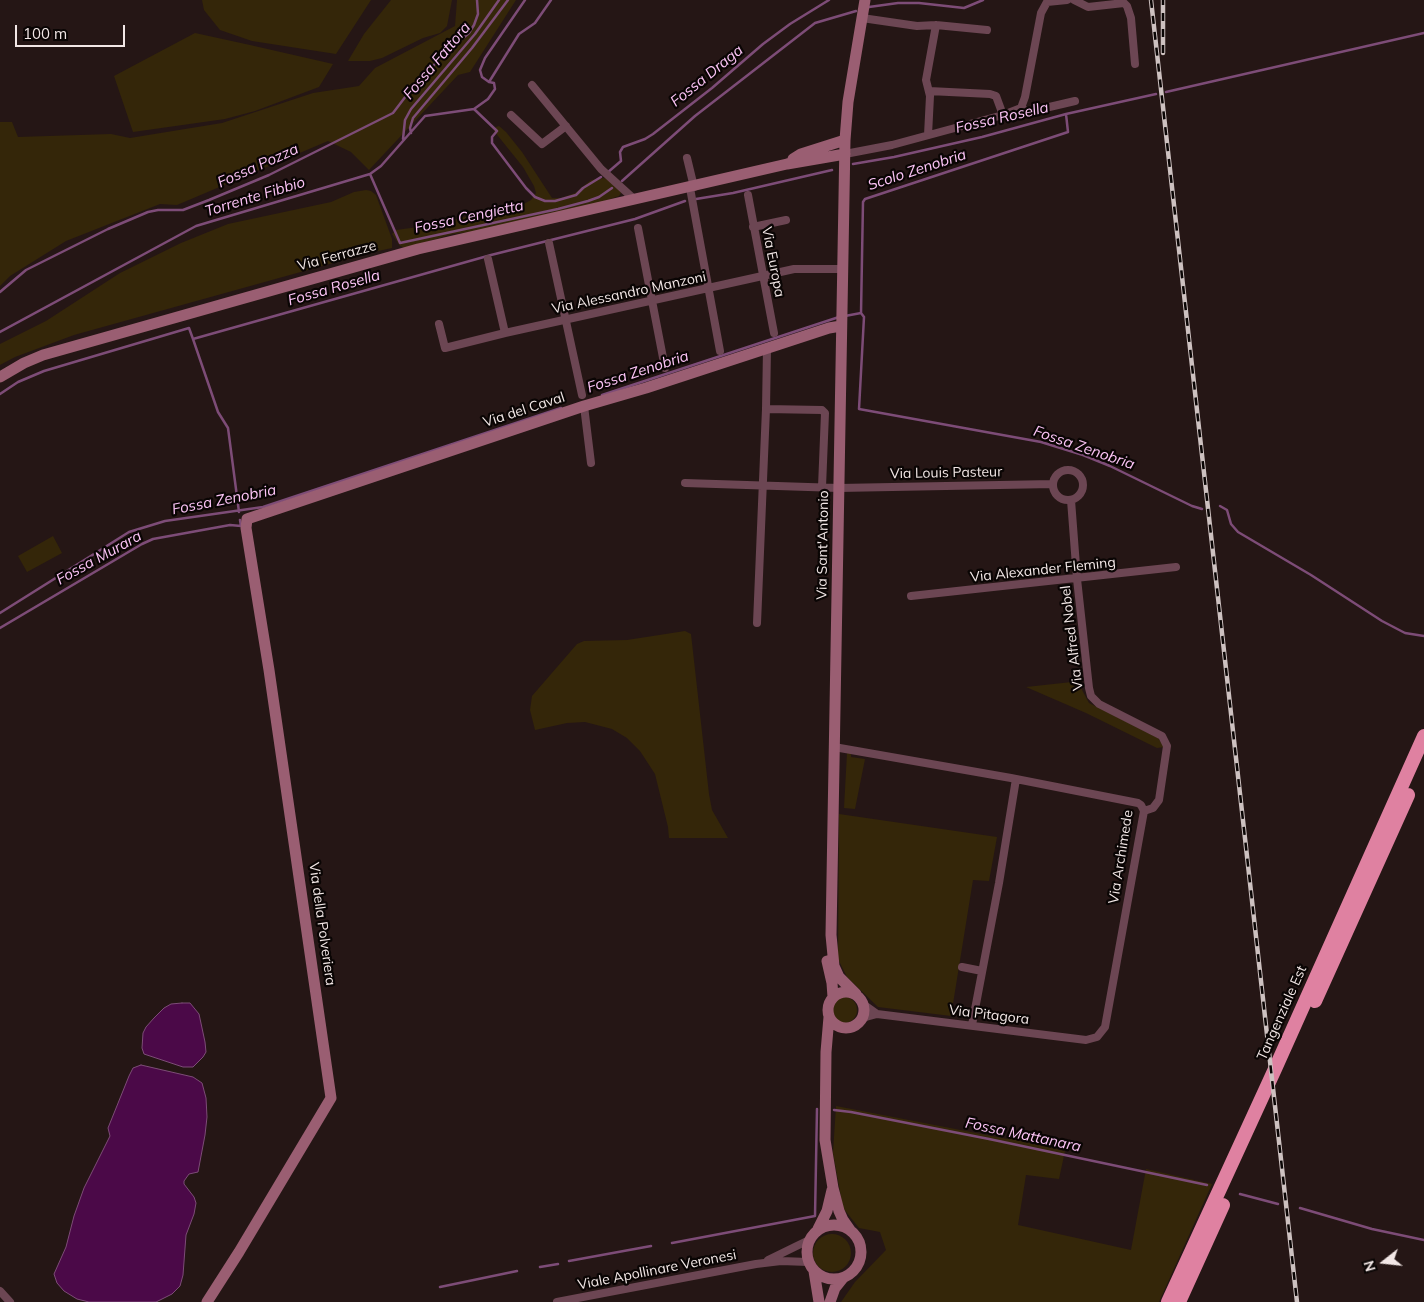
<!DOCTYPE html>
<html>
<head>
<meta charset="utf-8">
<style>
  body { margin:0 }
  #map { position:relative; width:1424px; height:1302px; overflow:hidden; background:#251615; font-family:Mulish,sans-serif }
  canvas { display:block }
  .north { position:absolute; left:1359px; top:1237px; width:50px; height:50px; -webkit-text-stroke:4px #0a0504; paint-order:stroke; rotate:254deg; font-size:14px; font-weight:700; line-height:20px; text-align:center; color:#f2e7e6 }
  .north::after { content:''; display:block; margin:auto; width:18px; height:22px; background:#f2e7e6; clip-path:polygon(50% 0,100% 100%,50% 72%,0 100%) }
  .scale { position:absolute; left:15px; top:25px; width:110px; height:22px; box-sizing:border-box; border:2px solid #f2e7e6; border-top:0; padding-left:6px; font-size:15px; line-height:18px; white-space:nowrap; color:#f2e7e6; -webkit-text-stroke:4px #0a0504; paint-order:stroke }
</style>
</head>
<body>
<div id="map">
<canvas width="1424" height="1302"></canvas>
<div class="north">N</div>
<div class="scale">100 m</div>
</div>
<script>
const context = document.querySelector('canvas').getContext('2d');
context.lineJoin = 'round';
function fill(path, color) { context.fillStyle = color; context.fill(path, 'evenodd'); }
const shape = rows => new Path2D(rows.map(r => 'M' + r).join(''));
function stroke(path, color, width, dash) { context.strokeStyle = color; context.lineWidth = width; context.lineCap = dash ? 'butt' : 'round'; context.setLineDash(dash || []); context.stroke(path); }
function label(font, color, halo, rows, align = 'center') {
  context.font = font + ' Mulish,sans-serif'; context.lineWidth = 4.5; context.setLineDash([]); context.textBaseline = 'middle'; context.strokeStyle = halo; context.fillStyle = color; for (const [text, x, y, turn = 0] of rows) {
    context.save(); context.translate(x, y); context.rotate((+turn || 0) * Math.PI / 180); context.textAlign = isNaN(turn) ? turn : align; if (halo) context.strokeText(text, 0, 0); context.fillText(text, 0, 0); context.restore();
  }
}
const green = shape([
  [202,0,371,0,336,54,252,41,220,30,204,10],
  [391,0,452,0,447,26,440,33,423,38,382,58,370,61,348,61,364,34],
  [457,0,516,0,470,72,458,75,369,170,351,152,328,141,177,205,160,204,66,241,10,276,0,286,0,122,12,122,18,137,111,134,130,138,222,123,313,93,359,86,375,68,455,26],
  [195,33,250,45,333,64,319,87,255,111,225,119,133,132,114,76],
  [499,126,506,132,522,152,552,198,561,198,575,193,591,180,604,178,612,181,619,188,621,193,619,196,599,203,471,232,453,234,405,248,400,246,392,234,396,230,426,226,504,208,520,206,531,200,536,193,534,186,523,167,494,131,496,127],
  [366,190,371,191,376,195,392,239,392,248,369,253,74,335,15,357,0,365,0,344,46,321,120,273,181,243,228,224,331,202,354,192],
  [53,536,62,553,27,572,18,556],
  [685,631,691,634,709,794,712,810,728,838,669,838,668,827,655,774,640,751,627,738,612,729,585,722,567,723,535,730,530,710,532,696,577,644,584,641,627,640],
  [1081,681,1082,690,1089,703,1158,738,1164,747,1157,748,1086,713,1026,687],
  [847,753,851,753,851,757,865,759,855,809,844,808],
  [839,814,997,837,989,881,973,880,951,1016,878,1007,847,977,838,959],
  '831 1010a13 13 0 1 1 26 0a13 13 0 1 1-26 0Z',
  [836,1106,1007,1139,1007,1138,1065,1151,1059,1179,1026,1175,1018,1225,1131,1250,1146,1169,1212,1184,1159,1302,841,1302,855,1282,886,1250,880,1232,859,1228,843,1208,833,1153],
  '813 1253a19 19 0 1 1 38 0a19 19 0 1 1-38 0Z'
]);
const water = shape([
  [182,1003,190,1003,199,1014,205,1042,206,1052,203,1057,193,1067,183,1067,144,1054,142,1048,143,1033,146,1027,154,1018,164,1008,171,1004,182,1003],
  [141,1065,193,1077,202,1083,206,1098,207,1117,205,1135,198,1172,189,1174,184,1181,184,1184,194,1197,196,1203,194,1214,186,1235,183,1275,180,1286,172,1294,156,1302,89,1302,77,1299,64,1291,57,1283,54,1274,66,1247,74,1216,84,1188,110,1136,108,1128,129,1076,133,1068,141,1065]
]);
const stream = shape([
  [869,7,898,3,919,3,964,8,983,0],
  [489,82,482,77,480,70,485,58,525,0],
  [1166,92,1424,33],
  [474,109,497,131,492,137,492,143,526,188,535,197,545,201,555,201,576,195,583,188,601,177],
  [411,133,410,128,413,118,472,48,508,0],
  [403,139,405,120,411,109,475,34,499,0],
  [853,164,894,157,982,137,1066,114,1156,94],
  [607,173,621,161,620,152,623,147,645,139,653,134,712,88,763,44,790,24,829,0],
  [370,174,400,243,558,209,588,201,599,197,612,188],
  [622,181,695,116,815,23,856,11],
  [696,199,733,193,832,170],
  [0,292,26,270,108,229,148,212,158,210,183,210,209,200,269,175,393,113,406,96,442,56,469,33,474,25,478,14,477,0],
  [861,313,863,202,865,199,1068,132,1066,114],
  [845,316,861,313,864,317,859,409,1041,442,1083,455,1110,466,1192,506,1202,509],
  [0,332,196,226,370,174,381,166,425,116,474,109,488,99,495,89,494,83,489,82,519,34,535,23,551,0],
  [193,339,218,412,228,428,239,512],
  [0,394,18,382,44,371,189,328,193,339,491,255,635,219,685,201],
  [602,395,839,317],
  [1220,506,1227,510,1231,524,1238,532,1311,575,1382,621,1405,633,1424,636],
  [0,613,129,532,165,521,263,507,561,408],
  [0,628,142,544,153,539,230,525,241,526,240,520],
  [834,1110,851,1112,989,1139,1207,1185],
  [1240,1194,1278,1204],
  [1300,1208,1372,1229,1424,1240],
  [672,1243,815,1216,817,1109],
  [569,1261,651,1246],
  [540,1267,558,1264],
  [440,1287,517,1271]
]);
const street = shape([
  [1074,0,1088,7,1124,3,1127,6,1131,18,1135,64],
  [862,18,917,26,936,25,987,30],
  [532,85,601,169,634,199],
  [929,91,990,94,996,96,1003,115],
  [1021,108,1028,112,1075,101],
  [511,115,542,144,566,126],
  [928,135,930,96,926,80,936,25],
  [845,154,892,145,1003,115,1021,108,1025,97,1041,13,1047,2,1067,0],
  [687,158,694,187],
  [690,188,720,351],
  [748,195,774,333],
  [753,227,786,220],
  [638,228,665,368],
  [549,243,582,395],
  [488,259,505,333],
  [439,324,445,348,505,333,794,269,843,269],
  [584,406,591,463],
  [766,409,822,410,825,413,822,487],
  '1053 485a15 15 0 1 1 30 0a15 15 0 1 1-30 0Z',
  [685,483,839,488,1053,484],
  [1071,500,1077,579,1089,688,1091,696,1099,704,1162,736,1167,746,1159,800,1153,808,1144,811],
  [911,596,1176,567],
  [757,623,766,409,767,348],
  [834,747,1011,778,1138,803,1141,805,1144,811,1105,1027,1097,1037,1086,1040,877,1014,866,1017,861,1020],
  [962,967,982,971],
  [863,1004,877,1014],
  [972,1025,999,883,1016,779],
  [768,1260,809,1240],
  [0,1291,10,1302],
  [557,1302,756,1264,781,1261,808,1262]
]);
const secondary = shape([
  [793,159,801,154,845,140],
  [0,377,24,363,43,355,418,249,787,164,845,154],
  [827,961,832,983,833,997],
  '828 1010a18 18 0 1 1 36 0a18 18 0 1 1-36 0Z',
  [856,994,839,977,834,966,831,935,845,140,848,102,865,0],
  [829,1017,826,1052,825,1140,833,1188,839,1211,843,1220,850,1230],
  '807 1252a27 27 0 1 1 54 0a27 27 0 1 1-54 0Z',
  [818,1229,827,1211,832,1190],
  [814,1271,819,1302],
  [207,1302,239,1252,331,1098,269,670,246,528,247,519,584,406,646,388,829,328,841,326],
  [830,1302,835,1288,843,1278]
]);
const highway = shape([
  [1315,1001,1408,795],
  [1168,1302,1275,1069,1424,736],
  [1179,1302,1223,1205]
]);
const rail = shape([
  [1151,0,1297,1302],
  [1163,53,1163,0]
]);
const streetNames = [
  ["Via Ferrazze",337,256,-15],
  ["Via Europa",773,262,79],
  ["Via Alessandro Manzoni",629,293,-12],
  ["Via del Caval",524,410,-18],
  ["Via Louis Pasteur",946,473,-1],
  ["Via Sant'Antonio",823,545,-89],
  ["Via Alexander Fleming",1043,570,-6],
  ["Via Alfred Nobel",1072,638,-97],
  ["Via Archimede",1121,857,-81],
  ["Via della Polveriera",322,924,82],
  ["Tangenziale Est",1282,1013,-66],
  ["Via Pitagora",989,1015,7],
  ["Viale Apollinare Veronesi",657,1270,-11]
];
const waterNames = [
  ["Fossa Fattora",437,61,-50],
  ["Fossa Draga",707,76,-39],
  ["Fossa Rosella",1002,118,-13],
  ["Fossa Pozza",258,166,-24],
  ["Scolo Zenobria",917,170,-18],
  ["Torrente Fibbio",255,197,-17],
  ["Fossa Cengietta",469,217,-12],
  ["Fossa Rosella",334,288,-16],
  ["Fossa Zenobria",638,372,-18],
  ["Fossa Zenobria",1084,448,19],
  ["Fossa Zenobria",224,500,-11],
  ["Fossa Murara",99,558,-29],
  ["Fossa Mattanara",1023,1135,12]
];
fill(green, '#342609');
fill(water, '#4b0948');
stroke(water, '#7d4c77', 1);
stroke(stream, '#7d4c77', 2.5);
stroke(street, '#6c4653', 8);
stroke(secondary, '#9a5e72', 11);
stroke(highway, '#df81a1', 14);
stroke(rail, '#cdc1c0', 4.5);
stroke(rail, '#0a0504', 2.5, [8]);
label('14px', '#f2e7e6', '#0a0504', streetNames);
label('italic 15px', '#fcc4f6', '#0a0504', waterNames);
</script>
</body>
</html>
